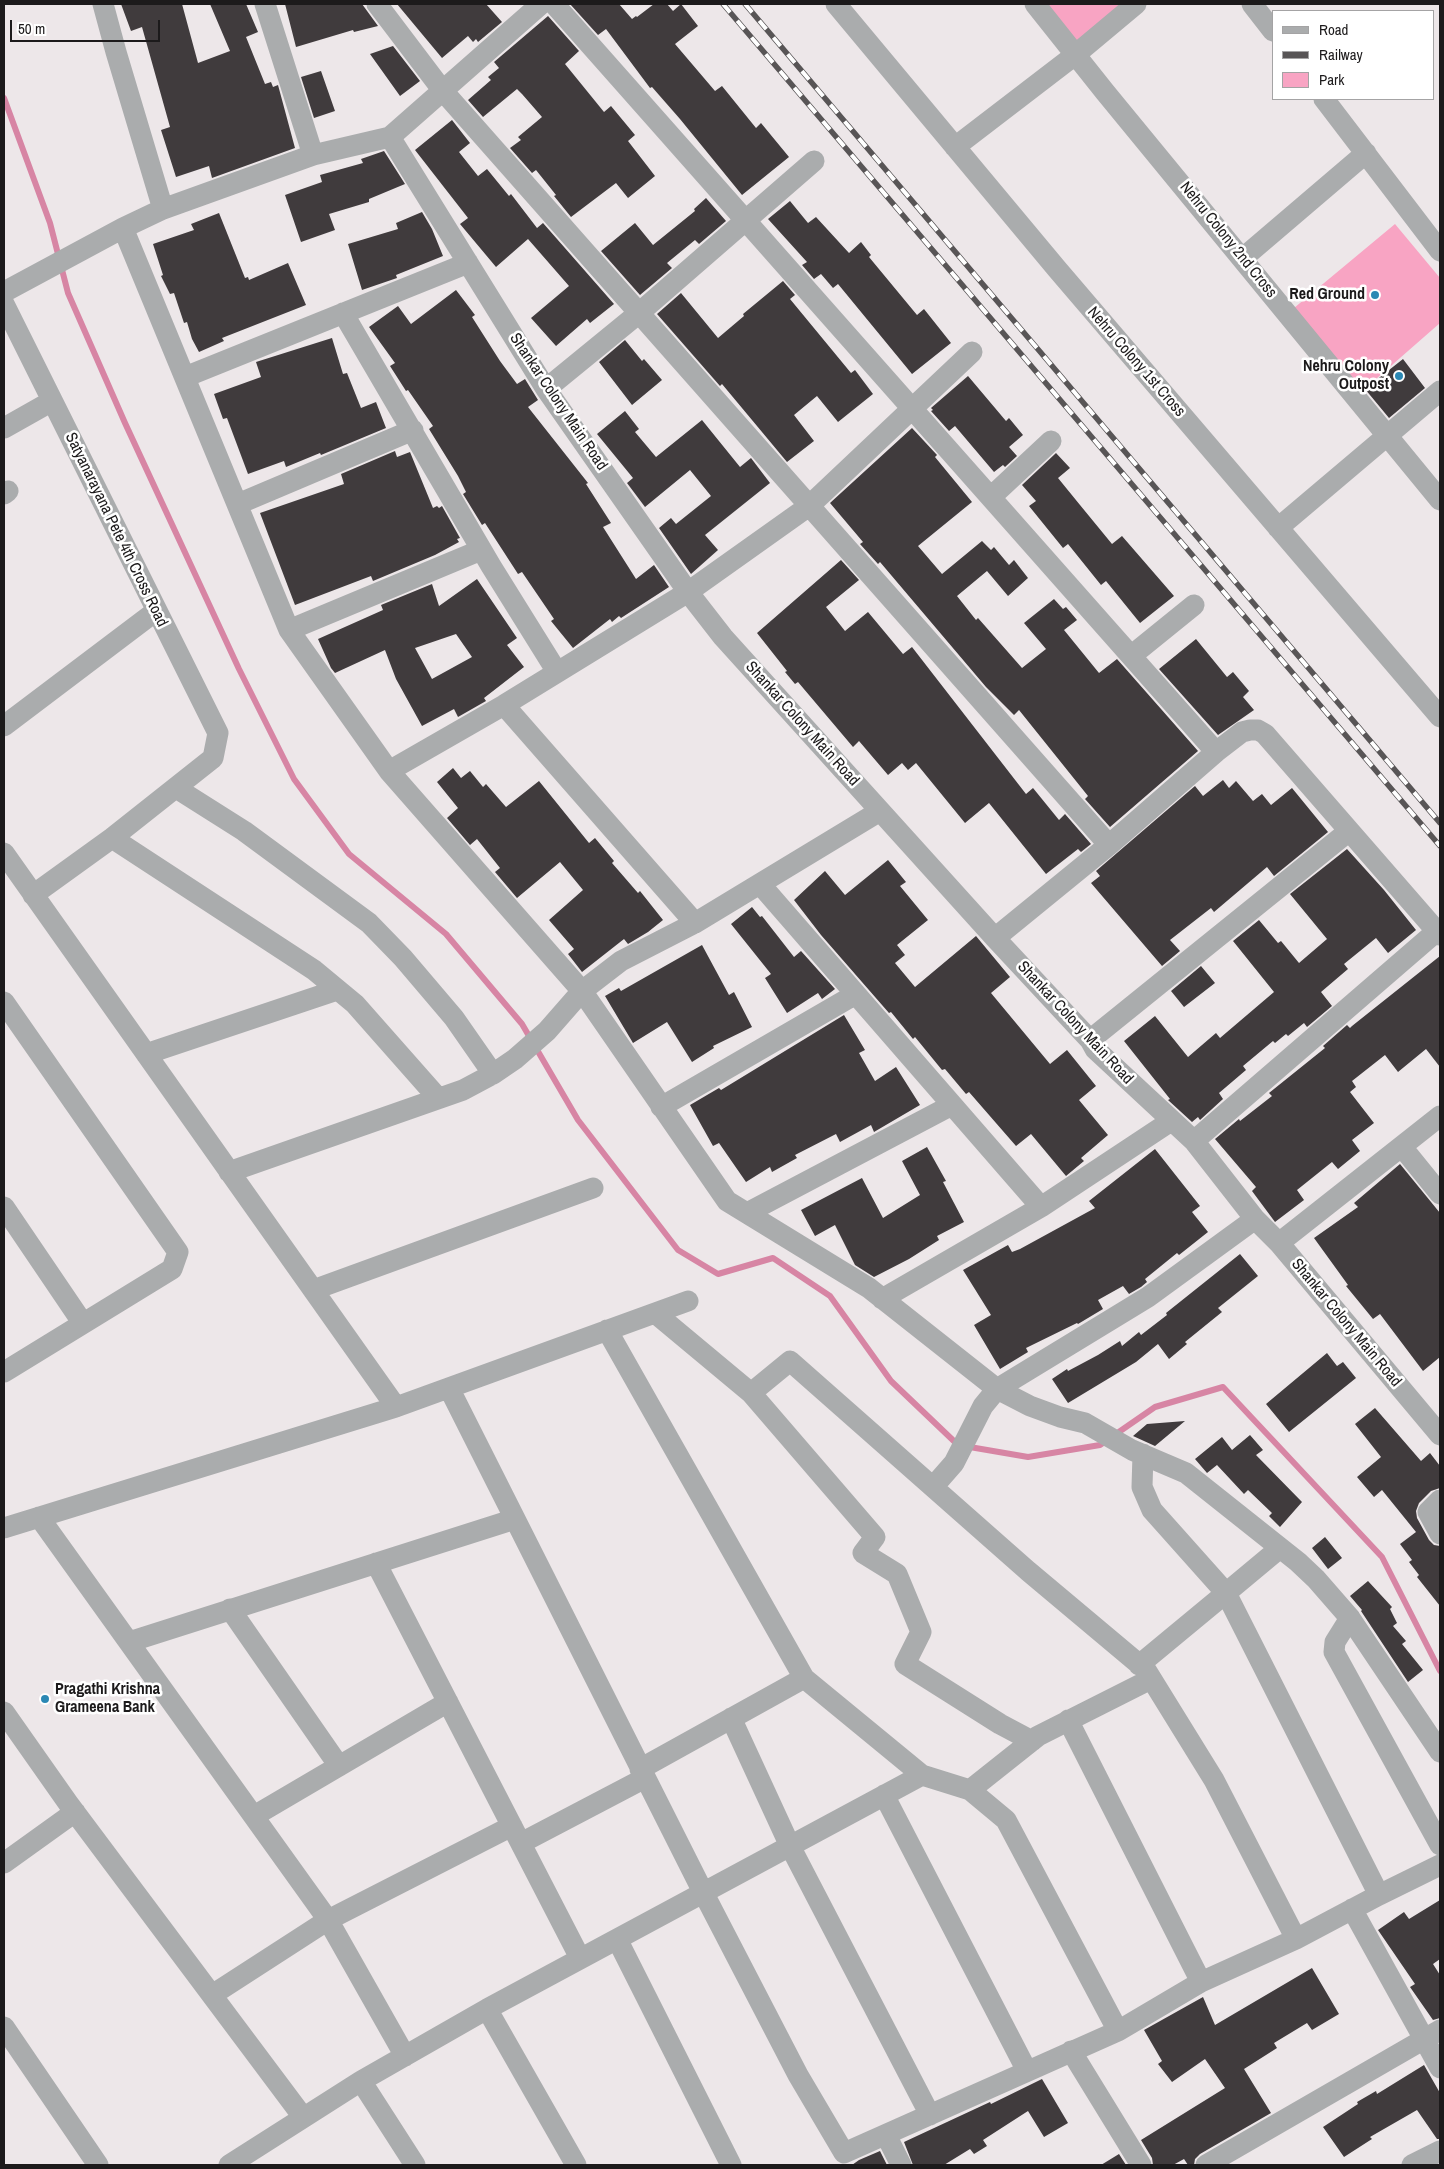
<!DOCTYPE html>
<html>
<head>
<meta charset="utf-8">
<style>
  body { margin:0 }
  #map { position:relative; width:1444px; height:2169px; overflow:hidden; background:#ede7e9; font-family:"Archivo Narrow",sans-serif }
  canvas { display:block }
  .frame { position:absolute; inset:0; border:5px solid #1c1a1b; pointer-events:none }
  .legend { position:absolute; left:1272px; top:10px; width:162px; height:90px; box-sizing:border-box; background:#fff; border:1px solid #a4a3a4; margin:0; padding:6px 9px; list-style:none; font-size:15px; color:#1c1a1b }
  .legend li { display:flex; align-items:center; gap:10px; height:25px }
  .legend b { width:25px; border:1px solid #a4a3a4 }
  .scale { position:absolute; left:10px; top:20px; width:150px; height:22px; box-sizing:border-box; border:2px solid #1c1a1b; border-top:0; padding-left:6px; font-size:15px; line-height:18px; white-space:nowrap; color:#1c1a1b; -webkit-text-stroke:4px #fff; paint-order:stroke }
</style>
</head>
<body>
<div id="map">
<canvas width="1444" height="2169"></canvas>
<div class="frame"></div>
<ul class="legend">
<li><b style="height:6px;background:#aaacad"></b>Road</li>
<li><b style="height:6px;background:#585556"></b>Railway</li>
<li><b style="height:14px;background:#f8a4c3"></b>Park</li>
</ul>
<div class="scale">50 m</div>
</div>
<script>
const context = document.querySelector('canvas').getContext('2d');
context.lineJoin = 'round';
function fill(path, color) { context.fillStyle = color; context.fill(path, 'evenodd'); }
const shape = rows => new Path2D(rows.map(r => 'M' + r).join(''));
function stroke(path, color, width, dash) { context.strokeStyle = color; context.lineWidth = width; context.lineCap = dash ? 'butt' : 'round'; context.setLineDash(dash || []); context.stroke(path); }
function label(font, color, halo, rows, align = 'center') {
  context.font = font + ' "Archivo Narrow",sans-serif'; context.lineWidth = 5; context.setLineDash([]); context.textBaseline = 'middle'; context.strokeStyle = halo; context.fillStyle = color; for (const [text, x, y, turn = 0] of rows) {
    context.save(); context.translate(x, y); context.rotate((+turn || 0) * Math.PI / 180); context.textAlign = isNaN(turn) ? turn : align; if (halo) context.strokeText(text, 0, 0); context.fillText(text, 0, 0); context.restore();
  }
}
const green = shape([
  [1040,4,1129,4,1075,49],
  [1395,224,1440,278,1440,323,1360,393,1288,313]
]);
const stream = shape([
  [4,98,50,223,68,293,125,423,239,669,294,779,349,854,446,934,522,1024,578,1120,678,1250,718,1274,773,1258,830,1296,891,1381,958,1445,1028,1457,1100,1445,1155,1407,1223,1387,1382,1557,1440,1671]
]);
const building = shape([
  [121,4,182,4,198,63,230,51,210,4,246,4,258,32,246,37,265,84,271,82,273,87,278,85,295,148,212,178,209,166,176,177,161,130,170,127,142,27,131,31],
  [285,4,362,4,378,26,354,32,353,30,296,47],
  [397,4,486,4,502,22,478,42,476,39,473,42,468,36,442,58],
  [570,4,619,4,632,19,636,16,637,17,654,4,667,4,673,11,681,4,698,26,675,44,715,91,722,86,756,128,761,123,789,157,742,195,680,119,652,87,650,88,606,29,598,35],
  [548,16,579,51,565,64,604,112,611,106,635,135,628,141,655,176,628,198,616,183,571,217,554,196,556,195,536,170,532,173,510,148,521,140,518,137,542,117,522,94,517,89,483,117,468,100,491,80,488,77,499,68,494,62],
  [393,46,420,81,400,96,370,54],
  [321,71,335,111,314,118,301,77],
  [452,120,470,143,459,152,478,176,487,169,509,196,511,194,537,228,543,223,614,304,590,323,587,319,556,346,531,318,569,286,528,239,496,267,460,224,468,218,415,150],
  [384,151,405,184,369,199,369,202,329,214,335,230,301,242,285,195,322,182,320,175,363,163,361,159],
  [706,198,726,221,699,244,695,240,667,263,672,268,640,295,601,251,635,223,653,245,695,211,694,209],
  [790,201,808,223,816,217,849,253,861,242,871,255,869,257,917,315,924,309,951,343,912,374,838,284,833,288,821,274,814,279,802,265,807,262,768,219],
  [422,212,432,229,443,256,396,275,397,278,362,290,348,244,398,229,396,223],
  [219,213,245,278,248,277,249,280,288,263,306,305,222,338,224,341,199,352,192,339,187,322,184,323,174,293,170,294,161,276,163,275,153,244,194,230,191,224],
  [783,281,795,295,790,299,851,373,855,370,873,394,838,422,817,396,794,415,814,441,787,462,722,384,720,386,657,314,681,293,718,338,744,316,743,314],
  [456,290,475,315,472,317,500,361,517,384,525,379,538,400,528,407,588,483,586,484,611,523,603,527,636,579,654,565,669,587,621,618,619,616,612,622,610,619,573,648,551,621,554,619,522,572,518,574,485,523,482,525,463,494,466,492,458,476,429,429,433,426,408,390,406,391,390,366,395,363,369,327,398,306,411,324],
  [332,338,343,374,347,373,361,408,376,402,386,428,321,455,320,453,286,467,284,461,248,474,227,418,223,419,214,394,261,377,256,362],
  [625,340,642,361,644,359,662,380,632,405,599,362],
  [1403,359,1425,388,1389,418,1365,389],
  [968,376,1006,421,1009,418,1023,435,1009,447,1017,456,1005,467,1003,465,994,472,955,426,949,431,931,411,933,410,931,408],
  [625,411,639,429,635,432,656,457,702,420,740,467,751,458,770,483,705,535,718,550,691,574,659,528,671,518,676,524,711,496,690,470,645,507,627,483,633,478,597,434],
  [912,428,937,455,935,457,972,502,918,546,942,574,982,541,991,550,994,547,1009,565,1014,560,1028,578,1008,596,987,571,957,596,976,620,978,618,1022,668,1046,649,1024,623,1054,599,1063,609,1066,607,1077,620,1064,630,1099,673,1117,659,1198,751,1110,827,1085,799,1088,796,1019,710,1014,715,986,687,880,562,878,564,860,544,863,542,830,503],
  [395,451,397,457,410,452,433,508,437,506,439,508,442,506,460,538,457,539,459,542,435,555,373,581,371,576,295,605,260,513,344,484,341,474],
  [1056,453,1070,468,1058,478,1080,505,1112,544,1122,536,1174,596,1140,623,1106,581,1101,585,1068,544,1063,548,1029,506,1036,501,1022,485],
  [841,560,859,580,826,607,845,631,868,612,903,654,912,647,1026,794,1033,788,1059,820,1065,814,1091,844,1081,852,1078,849,1046,874,989,803,965,823,916,763,908,770,902,763,888,775,859,741,853,747,798,682,795,684,785,672,787,671,757,633],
  [477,579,517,638,507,645,524,667,484,698,486,701,458,717,454,709,422,726,396,679,385,650,335,673,331,668,318,639,383,610,381,605,432,584,439,606],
  [456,634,472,657,432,679,415,648],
  [1196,639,1227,677,1233,672,1249,691,1243,697,1254,710,1218,735,1159,669],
  [453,768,461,778,470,771,483,787,486,784,506,807,539,781,589,843,595,838,614,861,612,863,638,893,640,891,663,920,648,932,628,944,624,939,582,972,568,954,574,949,549,920,583,890,560,862,517,898,495,872,500,868,477,839,470,845,447,818,458,808,437,782],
  [1223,780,1229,788,1236,781,1253,801,1262,794,1271,805,1292,788,1328,832,1274,876,1267,867,1214,912,1211,908,1170,940,1180,951,1162,966,1091,883,1100,876,1096,871,1195,786,1203,796],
  [1347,849,1384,890,1416,930,1388,953,1376,938,1344,964,1348,969,1321,992,1332,1006,1307,1027,1304,1023,1288,1036,1286,1034,1275,1043,1273,1041,1243,1066,1246,1070,1219,1093,1223,1099,1200,1120,1198,1117,1192,1122,1168,1100,1170,1099,1124,1041,1155,1016,1188,1057,1216,1033,1220,1038,1274,992,1233,941,1259,920,1278,943,1281,941,1299,963,1327,939,1290,894],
  [888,860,906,882,900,886,928,920,897,945,905,955,895,963,915,987,976,936,1010,977,991,993,1050,1064,1067,1050,1096,1086,1079,1100,1108,1135,1081,1158,1084,1161,1066,1176,1031,1134,1016,1146,969,1092,966,1094,945,1069,942,1070,915,1037,913,1039,891,1012,889,1013,821,935,794,900,825,871,845,895],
  [752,907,760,917,762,916,794,957,801,951,835,989,822,999,818,993,787,1013,765,978,771,974,731,924],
  [702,945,729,995,734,992,752,1027,713,1046,714,1048,692,1062,667,1022,633,1043,605,996,619,988,621,991],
  [1440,956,1440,1067,1426,1049,1398,1072,1385,1055,1352,1081,1356,1087,1350,1092,1374,1123,1352,1140,1360,1151,1338,1169,1332,1162,1297,1190,1304,1200,1275,1222,1252,1191,1256,1187,1215,1139,1239,1119,1240,1121,1272,1096,1269,1093,1325,1048,1323,1046,1347,1025,1350,1028,1352,1026],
  [1201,966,1215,983,1184,1007,1171,991],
  [844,1015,865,1050,859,1053,875,1081,896,1067,920,1105,874,1132,871,1125,840,1142,836,1134,795,1155,797,1158,772,1172,770,1167,746,1182,719,1143,713,1146,690,1105,719,1088,721,1090],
  [927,1147,946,1181,943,1182,964,1222,937,1236,939,1240,909,1259,874,1277,855,1265,835,1225,815,1236,801,1210,862,1178,883,1218,920,1195,902,1161],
  [1155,1149,1200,1206,1192,1212,1208,1232,1179,1255,1177,1253,1145,1279,1147,1282,1141,1287,1129,1294,1123,1286,1098,1300,1103,1309,1078,1324,1077,1323,1026,1348,1028,1352,1000,1369,974,1325,991,1315,963,1270,1008,1245,1012,1252,1020,1249,1095,1208,1089,1201],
  [1400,1164,1440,1213,1440,1357,1423,1371,1380,1314,1373,1319,1346,1286,1348,1285,1314,1238,1358,1207,1354,1203],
  [1240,1254,1258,1276,1218,1308,1222,1312,1185,1342,1187,1344,1169,1359,1158,1344,1136,1362,1068,1403,1052,1379,1067,1369,1068,1371,1098,1355,1120,1341,1122,1346,1139,1332,1141,1335,1167,1315,1166,1313],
  [1327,1353,1337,1366,1343,1362,1356,1378,1289,1432,1266,1404],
  [1375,1408,1421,1461,1430,1453,1440,1466,1440,1488,1431,1491,1419,1503,1416,1511,1417,1518,1429,1540,1434,1545,1440,1546,1440,1606,1417,1577,1419,1575,1409,1562,1412,1560,1400,1544,1416,1532,1382,1490,1374,1497,1357,1477,1381,1457,1355,1424],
  [1185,1421,1155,1446,1133,1436,1147,1424],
  [1250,1435,1263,1450,1256,1455,1302,1502,1280,1527,1269,1516,1272,1513,1248,1490,1244,1494,1217,1465,1207,1473,1195,1459,1222,1437,1232,1450],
  [1325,1537,1342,1558,1328,1569,1312,1548],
  [1368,1581,1392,1607,1390,1609,1397,1623,1393,1626,1406,1641,1402,1644,1423,1670,1408,1682,1361,1611,1362,1610,1350,1596],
  [1440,1900,1440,1959,1433,1964,1440,1975,1440,2018,1433,2020,1410,1987,1415,1984,1378,1930,1404,1912,1409,1919],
  [1312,1968,1339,2014,1312,2030,1307,2023,1274,2043,1277,2048,1244,2069,1271,2113,1200,2154,1195,2159,1194,2165,1188,2165,1184,2159,1173,2165,1153,2165,1152,2158,1141,2140,1225,2088,1205,2059,1172,2082,1158,2064,1162,2061,1144,2030,1203,1997,1215,2025],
  [1424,2065,1440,2093,1440,2139,1437,2139,1417,2110,1370,2137,1372,2139,1344,2157,1323,2127,1358,2104,1357,2102,1376,2091,1377,2094],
  [1042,2079,1068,2123,1044,2137,1028,2111,983,2140,987,2146,974,2154,970,2149,944,2165,913,2165,904,2142,990,2102,991,2104],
  [880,2151,887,2165,852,2165,859,2160],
  [1119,2154,1126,2165,1101,2165]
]);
const street = shape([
  [103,4,116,52,163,209,123,228,289,630,389,771,582,991,727,1201,869,1288,997,1389,1030,1406,1060,1417,1085,1423,1132,1450,1186,1473,1298,1562,1316,1579,1350,1618,1440,1752],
  [265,4,313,155,390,137,546,389,688,592,723,637,995,938,1090,1040,1095,1049,1194,1141,1255,1219,1279,1243,1440,1435],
  [377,4,443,91,1109,845],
  [554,4,1216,752],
  [836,4,1057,269,1440,717],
  [1035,4,1105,92,1440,500],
  [1252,4,1273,31],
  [1324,99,1440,251],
  [390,137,541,4],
  [955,147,1075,55,1136,4],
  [163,209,313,155],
  [1243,258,1366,153],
  [4,292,123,228],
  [4,304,218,733,213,758,112,838,33,895],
  [343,313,491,566,557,672],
  [185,377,468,263],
  [546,389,639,313,814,161],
  [4,428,52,401],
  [4,494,8,491],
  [991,497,1051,441],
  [238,504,413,430],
  [1278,528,1440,391],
  [289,630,481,550],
  [1131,656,1194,605],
  [504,705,695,923],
  [4,726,156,611],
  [389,771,504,705,688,592,809,506,972,352],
  [176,788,244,831,369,923,403,958,454,1018,493,1074,515,1059,547,1031,582,991,621,961,695,923,880,811],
  [112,838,314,970,355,1004,438,1098],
  [4,853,396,1407],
  [760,884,1041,1207,882,1299],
  [995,938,1109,845,1216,752,1242,732,1250,730,1258,730,1265,734,1440,935],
  [4,1002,178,1252,172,1269,4,1372],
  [1090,1040,1349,831],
  [146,1054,337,990],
  [661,1107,856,994],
  [1194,1141,1437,931],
  [1402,1147,1440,1194],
  [229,1172,463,1090,493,1074],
  [4,1207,82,1322],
  [1041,1207,1171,1121],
  [747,1213,952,1105],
  [1279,1243,1440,1116],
  [313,1290,593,1188],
  [655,1313,751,1393,790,1361,1028,1571,1146,1670,1214,1780,1296,1939],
  [607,1330,804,1678,922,1775,970,1790,1006,1820,1118,2031],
  [449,1388,703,1892,798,2075,844,2153,1118,2031,1201,1982,1296,1939,1379,1895,1440,1865],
  [751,1393,875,1537,863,1553,897,1574,921,1632,905,1664,1000,1724,1032,1741],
  [1143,1454,1142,1487,1152,1510,1226,1593,1280,1548],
  [933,1487,954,1463,983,1406,997,1389,1148,1297,1255,1219],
  [1440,1500,1428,1512,1440,1534],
  [39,1517,328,1920,405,2056],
  [4,1528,396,1407,688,1301],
  [376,1563,580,1958],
  [230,1609,339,1766],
  [1350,1618,1335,1642,1334,1652,1440,1845],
  [129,1642,515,1519],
  [1139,1665,1226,1593,1379,1895],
  [4,1712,68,1803,303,2117],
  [731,1718,790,1846,930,2115],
  [1068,1720,1201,1982],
  [640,1769,804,1678],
  [970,1790,1038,1736,1151,1679],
  [884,1795,1027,2071],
  [254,1816,448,1702],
  [521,1843,645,1778],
  [4,1863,75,1812],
  [1352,1909,1440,2068],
  [617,1939,731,2165],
  [212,1995,328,1920,512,1826],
  [487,2009,576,2165],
  [4,2027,98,2165],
  [1071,2051,1141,2165],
  [361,2081,415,2165],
  [886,2135,901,2165],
  [229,2165,361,2081,487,2009,922,1775],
  [1206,2165,1440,2030],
  [1412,2165,1440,2151]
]);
const rail = shape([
  [723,4,1440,846],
  [745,4,1440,823]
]);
const markers = [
  [1375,295,5,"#2b88b4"],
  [1399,376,5,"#2b88b4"],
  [45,1699,5,"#2b88b4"]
];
const streetNames = [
  ["Nehru Colony 2nd Cross",1228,240,51],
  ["Nehru Colony 1st Cross",1136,362,49],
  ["Shankar Colony Main Road",558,402,56],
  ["Satyanarayana Pete 4th Cross Road",116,530,64],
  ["Shankar Colony Main Road",802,724,48],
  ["Shankar Colony Main Road",1075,1023,47],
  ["Shankar Colony Main Road",1346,1323,50]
];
const poiNames = [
  ["Red Ground",1365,295],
  ["Nehru Colony",1389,367],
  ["Outpost",1389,385],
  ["Pragathi Krishna",55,1690,"left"],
  ["Grameena Bank",55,1708,"left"]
];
fill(green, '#f8a4c3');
stroke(stream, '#d785a4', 6);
fill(building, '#403b3d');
stroke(street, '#aaacad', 21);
stroke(rail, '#585556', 5.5);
stroke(rail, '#fff', 4, [11]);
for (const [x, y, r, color] of markers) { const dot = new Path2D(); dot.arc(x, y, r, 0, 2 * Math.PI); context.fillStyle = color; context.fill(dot); stroke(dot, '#fff', 2); }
label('16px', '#1c1a1b', '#fff', streetNames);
label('bold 16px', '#1c1a1b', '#fff', poiNames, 'right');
</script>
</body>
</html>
